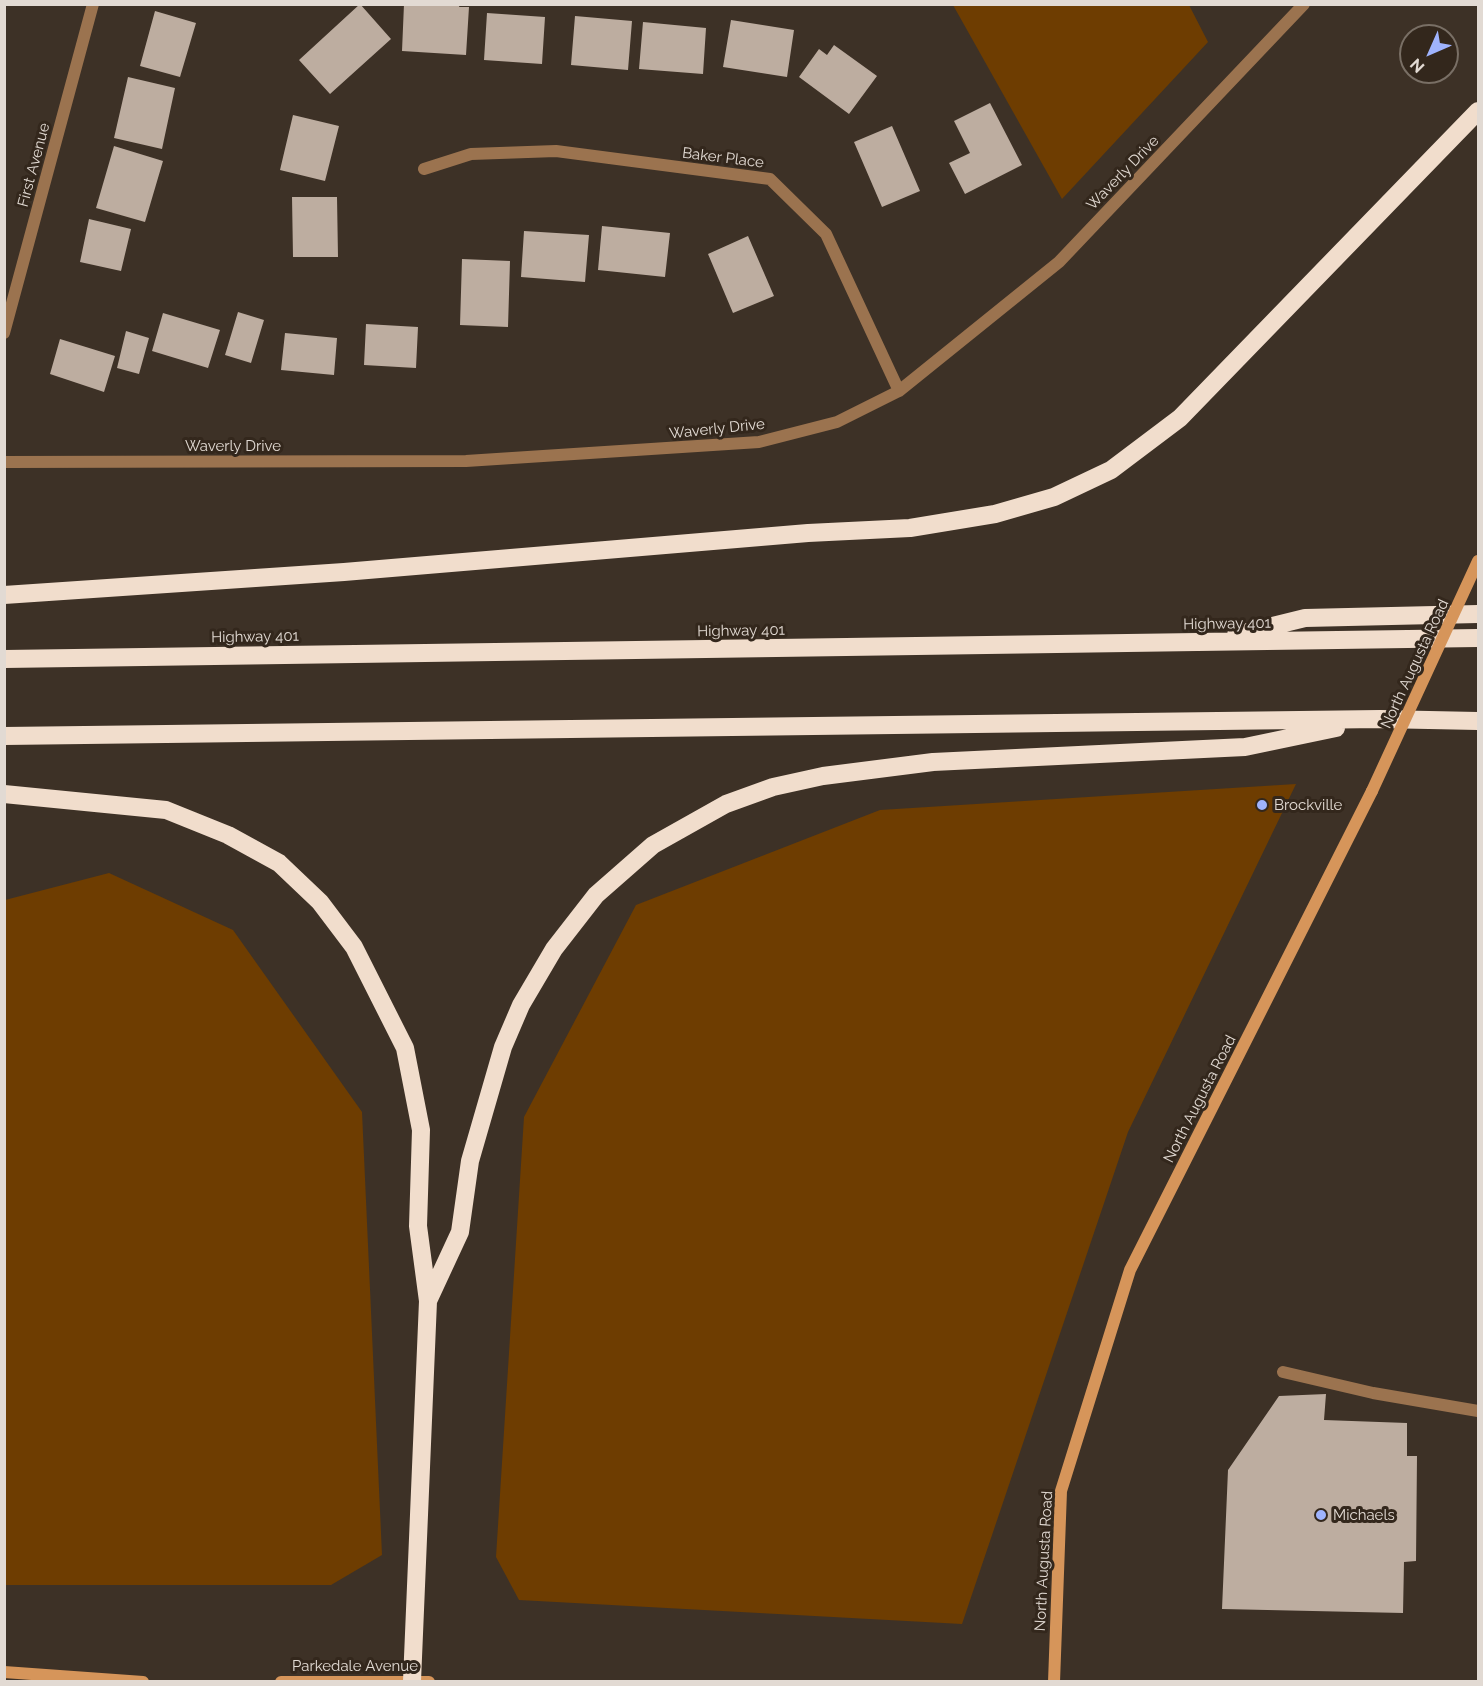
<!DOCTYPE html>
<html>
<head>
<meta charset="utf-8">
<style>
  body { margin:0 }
  #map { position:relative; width:1483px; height:1686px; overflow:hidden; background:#3d3126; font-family:Raleway,sans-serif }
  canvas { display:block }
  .frame { position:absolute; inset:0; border:6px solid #e2dad3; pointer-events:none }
  .north { position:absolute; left:1399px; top:24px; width:60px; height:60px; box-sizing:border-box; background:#33271c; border:2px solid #796f65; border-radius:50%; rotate:225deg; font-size:16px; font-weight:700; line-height:24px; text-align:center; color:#e2dad3 }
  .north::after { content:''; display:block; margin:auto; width:21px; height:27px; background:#9fb3fd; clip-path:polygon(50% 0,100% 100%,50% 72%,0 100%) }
</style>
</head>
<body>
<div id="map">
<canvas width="1483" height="1686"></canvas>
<div class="frame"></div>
<div class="north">N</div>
</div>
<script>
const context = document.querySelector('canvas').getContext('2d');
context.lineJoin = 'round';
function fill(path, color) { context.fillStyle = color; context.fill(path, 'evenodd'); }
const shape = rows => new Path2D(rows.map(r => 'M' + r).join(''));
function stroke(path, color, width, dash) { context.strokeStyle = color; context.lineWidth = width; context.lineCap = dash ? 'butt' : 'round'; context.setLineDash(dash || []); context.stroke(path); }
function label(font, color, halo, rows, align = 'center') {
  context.font = font + ' Raleway,sans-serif'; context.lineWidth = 6; context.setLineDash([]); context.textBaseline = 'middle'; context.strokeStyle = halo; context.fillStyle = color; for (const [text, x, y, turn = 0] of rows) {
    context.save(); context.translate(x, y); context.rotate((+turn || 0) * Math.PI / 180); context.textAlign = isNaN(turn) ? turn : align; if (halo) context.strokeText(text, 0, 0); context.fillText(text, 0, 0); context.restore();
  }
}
const green = shape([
  [953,5,1189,5,1208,42,1062,199],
  [1296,784,1128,1132,962,1624,519,1600,496,1557,524,1117,636,905,880,810],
  [109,873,233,930,362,1112,382,1555,331,1585,5,1585,5,900]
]);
const building = shape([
  [360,4,391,39,330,94,299,60],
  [404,4,460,4,459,7,469,7,466,55,402,51],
  [155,11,196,23,180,77,140,66],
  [487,13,545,17,542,64,484,60],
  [575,16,632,21,628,70,571,65],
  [731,20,794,30,787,77,723,67],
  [643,22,706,28,703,74,639,69],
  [834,45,877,76,849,114,799,77,819,49,827,55],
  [128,77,175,88,162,149,114,138],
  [990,103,1022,165,965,194,949,163,970,153,954,121],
  [293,115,339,126,325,181,280,170],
  [892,126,920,191,882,207,854,142],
  [114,146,163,161,145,222,96,208],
  [292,197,337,197,338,257,293,257],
  [89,219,131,229,121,271,80,262],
  [602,226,670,233,665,277,598,270],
  [524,231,589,235,585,282,521,277],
  [748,236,774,296,733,313,708,254],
  [462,259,510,261,508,327,460,325],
  [238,312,264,320,251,363,225,355],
  [163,313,220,330,208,368,152,351],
  [366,324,418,327,416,368,364,365],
  [126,331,149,338,139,374,117,368],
  [285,333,337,338,334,375,281,370],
  [60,339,115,356,104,392,50,374],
  [1326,1394,1324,1420,1407,1423,1407,1456,1417,1456,1416,1561,1404,1562,1403,1613,1222,1609,1228,1470,1279,1396]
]);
const lane = shape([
  [1283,1372,1373,1393,1478,1411]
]);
const street = shape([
  [424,169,471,154,556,151,770,179,826,234,899,391],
  [4,333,93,4],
  [4,462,466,461,759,442,837,422,899,391,1059,262,1304,4]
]);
const secondary = shape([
  [4,1672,143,1682],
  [281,1682,429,1682],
  [1054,1682,1061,1491,1130,1270,1372,791]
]);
const highway = shape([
  [4,595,344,572,808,533,910,528,995,514,1054,497,1111,470,1180,418,1478,111],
  [1236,635,1305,618,1478,614],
  [4,659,1478,638],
  [4,736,1380,719,1478,721],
  [4,794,166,810,228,835,279,863,320,902,354,947,405,1048,421,1130,418,1226,428,1301,412,1681],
  [428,1301,460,1232,470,1161,503,1047,521,1005,554,949,596,895,653,845,726,804,773,787,823,776,933,762,1245,747,1336,728]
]);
const secondaryBridge = shape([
  [1372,791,1478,561]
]);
const markers = [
  [1262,805,6,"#9fb3fd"],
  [1321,1515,6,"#9fb3fd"]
];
const streetNames = [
  ["Baker Place",723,158,7],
  ["First Avenue",34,165,-75],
  ["Waverly Drive",1123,173,-46],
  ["Waverly Drive",717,429,-6],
  ["Waverly Drive",233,446],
  ["Highway 401",1227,624,-1],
  ["Highway 401",741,631,-1],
  ["Highway 401",255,637,-1],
  ["North Augusta Road",1415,664,-65],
  ["North Augusta Road",1200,1099,-63],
  ["North Augusta Road",1044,1561,-87],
  ["Parkedale Avenue",355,1666]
];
const poiNames = [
  ["Brockville",1274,805],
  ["Michaels",1333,1515]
];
fill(green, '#6e3d01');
fill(building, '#bdada0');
stroke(lane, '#9b734f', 12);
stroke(street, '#9b734f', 12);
stroke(secondary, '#d6955a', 12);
stroke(highway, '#f1ddcc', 18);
stroke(secondaryBridge, '#d6955a', 12);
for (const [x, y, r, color] of markers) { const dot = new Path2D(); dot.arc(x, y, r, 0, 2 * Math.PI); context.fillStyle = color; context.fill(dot); stroke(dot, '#33271c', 2); }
label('15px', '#e2dad3', '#33271c', streetNames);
label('15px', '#e2dad3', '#33271c', poiNames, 'left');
</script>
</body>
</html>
